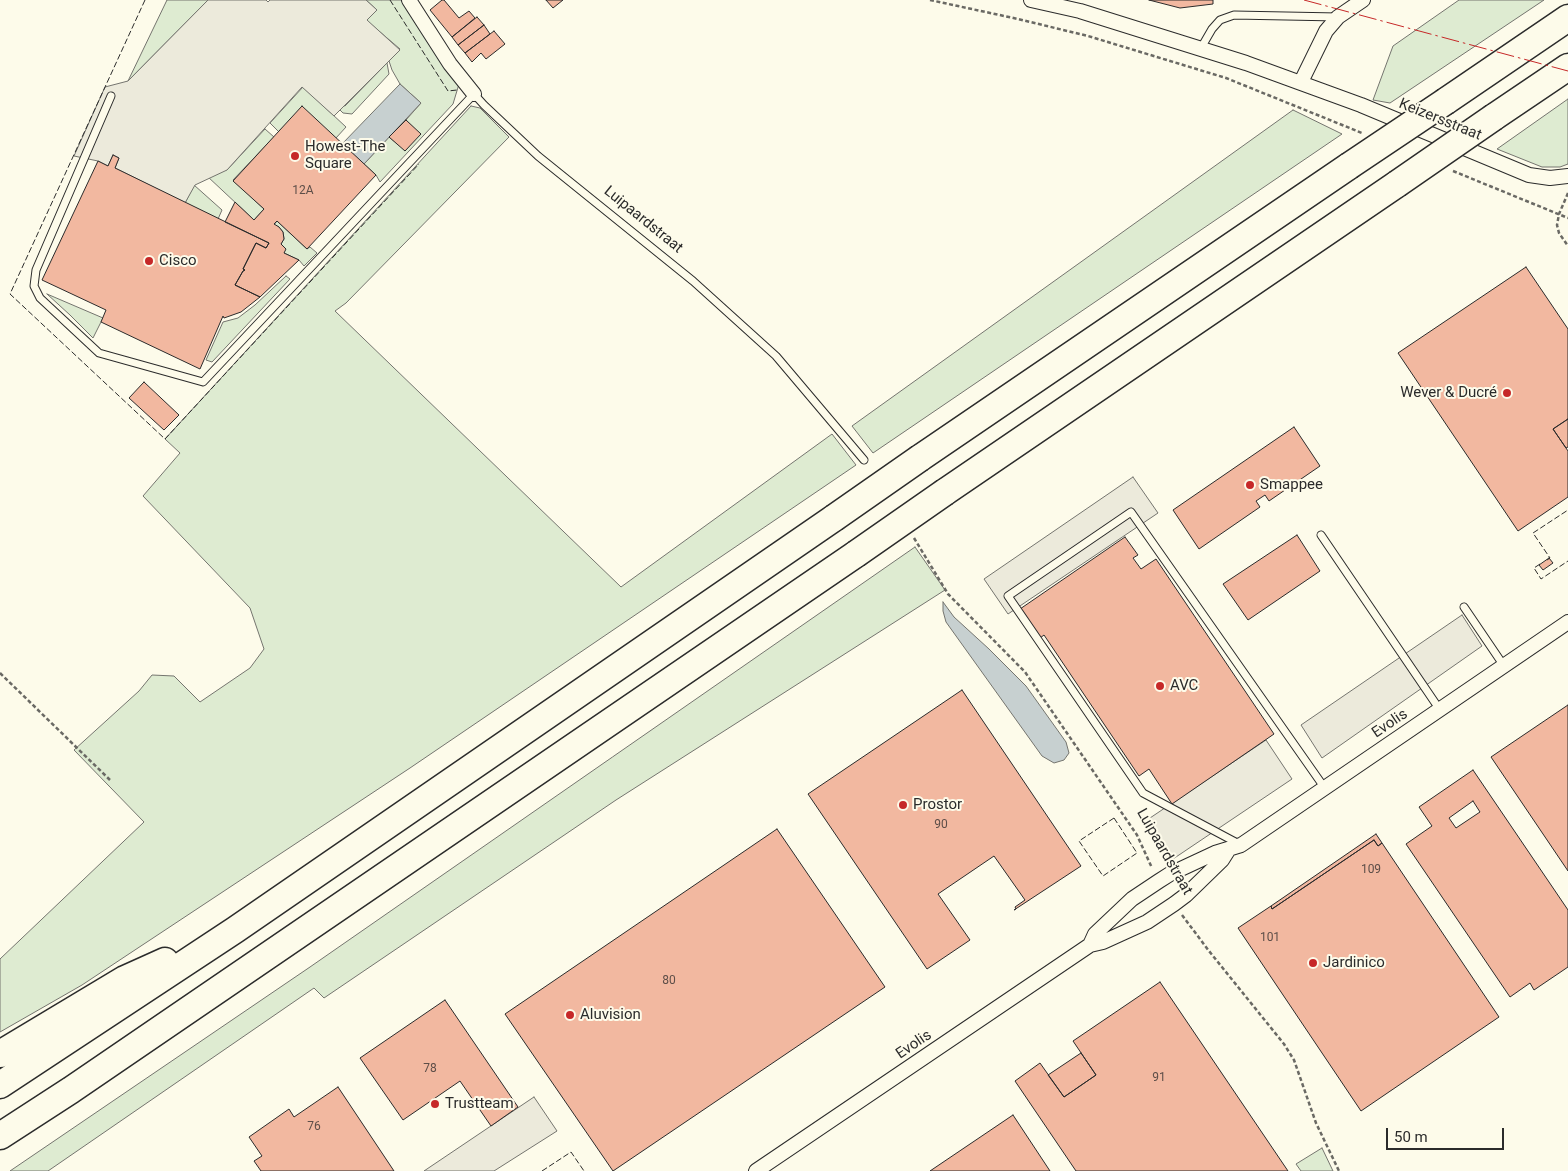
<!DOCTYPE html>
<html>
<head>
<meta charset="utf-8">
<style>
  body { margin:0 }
  #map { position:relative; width:1568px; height:1171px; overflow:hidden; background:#fdfbea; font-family:Roboto,sans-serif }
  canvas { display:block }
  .scale { position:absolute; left:1386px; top:1128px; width:118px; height:22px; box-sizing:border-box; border:2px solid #2b2b2b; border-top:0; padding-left:6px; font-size:15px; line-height:18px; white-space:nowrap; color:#2b2b2b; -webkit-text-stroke:4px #fdfbea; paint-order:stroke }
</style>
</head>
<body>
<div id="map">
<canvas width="1568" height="1171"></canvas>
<div class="scale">50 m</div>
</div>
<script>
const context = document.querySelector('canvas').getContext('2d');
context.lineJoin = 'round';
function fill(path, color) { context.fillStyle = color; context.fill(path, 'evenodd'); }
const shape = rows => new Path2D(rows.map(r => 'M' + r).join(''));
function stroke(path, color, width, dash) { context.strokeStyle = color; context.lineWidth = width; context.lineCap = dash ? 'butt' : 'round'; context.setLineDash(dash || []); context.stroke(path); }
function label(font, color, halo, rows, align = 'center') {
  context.font = font + ' Roboto,sans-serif'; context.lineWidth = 4; context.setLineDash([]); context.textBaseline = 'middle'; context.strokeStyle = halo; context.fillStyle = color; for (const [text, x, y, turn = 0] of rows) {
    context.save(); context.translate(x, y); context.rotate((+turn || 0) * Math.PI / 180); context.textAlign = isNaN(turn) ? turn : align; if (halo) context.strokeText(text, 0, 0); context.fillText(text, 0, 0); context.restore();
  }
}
const green = shape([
  [167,0,208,0,128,81,167,0],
  [366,0,401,0,438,58,459,84,453,104,380,182,376,175,364,164,389,137,405,150,420,134,406,120,421,103,400,84,392,70,389,61,400,49,366,20,377,10,366,0],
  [1459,0,1544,0,1390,103,1373,100,1393,46,1459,0],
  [387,63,389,74,352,114,343,113,333,103,345,106,387,63],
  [303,87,346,127,336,138,279,132,270,123,303,87],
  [1568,99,1568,164,1560,167,1542,167,1497,149,1568,99],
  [471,106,480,108,509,137,346,303,335,311,621,587,832,434,856,465,410,768,82,985,0,1032,0,959,144,822,74,750,139,691,152,675,174,676,200,702,250,668,264,649,250,608,143,496,180,453,165,439,471,106],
  [1293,110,1342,134,873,453,852,426,1293,110],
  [265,129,274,137,233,180,264,209,254,220,176,147,227,170,265,129],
  [194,185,222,210,218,219,185,203,194,185],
  [277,221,307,249,310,247,317,253,304,266,299,260,284,253,281,244,284,239,283,232,279,227,274,225,277,221],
  [286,276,290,279,212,362,206,360,223,322,238,318,255,305,286,276],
  [47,294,103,318,93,338,70,315,47,294],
  [915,547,945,590,616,800,324,998,314,988,48,1171,10,1171,310,967,915,547],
  [1322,1148,1333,1171,1301,1171,1296,1164,1322,1148]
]);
const parking = shape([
  [208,0,266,0,268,2,270,0,366,0,377,10,367,20,400,50,334,116,302,87,227,170,195,185,185,203,115,168,119,158,113,155,108,166,98,161,74,156,105,87,128,81,208,0],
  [1133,477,1158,513,1008,614,984,579,1133,477],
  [1462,615,1482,646,1322,758,1301,725,1462,615],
  [1266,740,1292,779,1173,859,1147,820,1266,740],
  [534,1097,557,1131,494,1171,424,1171,534,1097]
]);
const water = shape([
  [400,84,421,103,364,164,342,144,400,84],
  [943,602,954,617,989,649,1026,686,1066,742,1069,753,1064,760,1054,763,1042,756,946,622,943,611,943,602]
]);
const building = shape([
  [442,0,444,0,459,18,469,11,475,18,452,37,430,10,442,0],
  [546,0,563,0,553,8,546,0],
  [1149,0,1213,0,1213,4,1180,8,1149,0],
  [477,17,484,25,458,45,452,37,477,17],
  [484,25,490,34,465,53,458,45,484,25],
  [494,31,505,44,486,59,481,53,472,62,465,53,494,31],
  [302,106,376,175,307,249,277,221,274,224,279,227,283,232,284,239,281,244,286,249,284,253,299,260,260,297,235,285,243,271,245,270,243,269,256,243,266,248,269,243,225,222,235,202,254,220,264,209,233,181,302,106],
  [406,120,421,134,405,151,389,137,406,120],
  [113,155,119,158,115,168,269,243,266,248,256,243,243,269,245,270,243,271,235,285,260,297,241,312,224,318,223,316,200,369,101,322,106,310,42,280,98,161,108,166,113,155],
  [1526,267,1568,329,1568,419,1553,429,1568,451,1568,497,1518,531,1398,353,1526,267],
  [144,382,179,415,164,430,129,398,144,382],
  [1568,419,1568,447,1566,448,1553,429,1568,419],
  [1294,427,1320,466,1269,501,1265,495,1256,501,1260,507,1199,549,1173,510,1294,427],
  [1297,535,1320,571,1248,620,1223,584,1297,535],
  [1125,537,1138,555,1133,558,1141,569,1156,559,1274,734,1172,804,1149,769,1139,776,1044,635,1040,638,1020,609,1125,537],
  [1549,558,1553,563,1543,570,1539,565,1549,558],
  [962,690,1081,866,1014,910,1016,909,1015,907,1025,900,994,856,938,894,970,940,927,969,808,794,962,690],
  [1568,705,1568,871,1491,757,1568,705],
  [1473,770,1568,910,1568,967,1534,990,1530,983,1510,997,1406,844,1432,826,1419,807,1473,770],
  [1473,801,1480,812,1456,828,1449,818,1473,801],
  [777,829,885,987,613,1171,505,1014,777,829],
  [1376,834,1382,843,1378,846,1374,840,1272,909,1271,906,1376,834],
  [1374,840,1378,846,1382,843,1499,1017,1361,1111,1238,928,1271,906,1272,909,1374,840],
  [1160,982,1288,1171,1076,1171,1015,1081,1040,1063,1064,1097,1096,1075,1073,1041,1160,982],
  [445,1000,518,1107,491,1126,460,1081,403,1120,360,1058,445,1000],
  [1081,1053,1096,1075,1064,1097,1048,1075,1081,1053],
  [338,1087,394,1171,261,1171,254,1161,262,1156,249,1137,289,1109,294,1117,338,1087],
  [1013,1115,1050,1171,930,1171,1013,1115]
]);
const path = shape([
  [930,0,1018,19,1088,36,1226,78,1362,133],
  [1453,171,1568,218],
  [1568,193,1559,214,1557,225,1559,233,1568,246],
  [914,538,948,594,1025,672,1137,835,1152,868],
  [0,673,110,780],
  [1182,915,1209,951,1284,1044,1294,1060,1316,1123,1339,1171]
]);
const service = shape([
  [1201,48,1212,29,1220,20,1234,15,1338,17],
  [111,96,36,270,34,286,40,298,99,353,203,382,474,94,484,105,538,156,693,281,776,356,864,460],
  [1321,535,1440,710],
  [1464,607,1504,666],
  [1241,845,1143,793,1008,596,1131,512,1324,787]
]);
const minor = shape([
  [409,0,450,64,474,94],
  [1031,0,1080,11,1246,63,1361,105,1529,175,1550,178,1568,176],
  [1301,82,1326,31,1338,17,1363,0],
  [1090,945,1095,934,1132,899,1159,881,1170,874,1215,853,1241,845,1568,622],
  [756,1171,1090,945,1103,942,1147,922,1174,904,1186,895,1222,860,1229,849]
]);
const motorway = shape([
  [1446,101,1568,18],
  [1494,117,1568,67],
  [920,458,1349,166],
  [945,492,1397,184],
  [0,1054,125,979,165,961],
  [0,1085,235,930,834,518],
  [0,1136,71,1090,856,554]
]);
const motorwayBridge = shape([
  [1349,166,1446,101],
  [1397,184,1494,117],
  [834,518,920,458],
  [856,554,945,492]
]);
const fence = shape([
  [145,0,10,294,165,439,419,164],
  [390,0,448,91,457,90],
  [1547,560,1550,558,1533,533,1568,510],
  [1540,564,1534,568,1541,579,1568,561],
  [1114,818,1137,853,1103,876,1079,841,1114,818],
  [542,1171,571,1152,584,1171]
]);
const power = shape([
  [1304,0,1568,71]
]);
const markers = [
  [295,156,5,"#c62828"],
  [149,261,5,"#c62828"],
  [1507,393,5,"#c62828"],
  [1250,485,5,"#c62828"],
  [1160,686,5,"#c62828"],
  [903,805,5,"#c62828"],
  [1313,963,5,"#c62828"],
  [570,1015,5,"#c62828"],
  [435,1104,5,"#c62828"]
];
const numberNames = [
  ["12A",303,191],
  ["90",941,825],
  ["109",1371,870],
  ["101",1270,938],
  ["80",669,981],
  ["78",430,1069],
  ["91",1159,1078],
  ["76",314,1127]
];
const streetNames = [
  ["Keizersstraat",1440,120,22],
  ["Luipaardstraat",643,220,39],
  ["Evolis",1390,724,-34],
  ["Luipaardstraat",1164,852,60],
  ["Evolis",914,1045,-34]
];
const poiNames = [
  ["Howest-The",305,147],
  ["Square",305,164],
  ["Cisco",159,261],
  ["Wever & Ducré",1497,393,"right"],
  ["Smappee",1260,485],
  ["AVC",1170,686],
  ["Prostor",913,805],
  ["Jardinico",1323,963],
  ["Aluvision",580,1015],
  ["Trustteam",445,1104]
];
fill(green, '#deebd1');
stroke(green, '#74746e', 1);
fill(parking, '#eceadb');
stroke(parking, '#74746e', 1);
fill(water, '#c7d0d0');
stroke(water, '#74746e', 1);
fill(building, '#f2b8a0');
stroke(building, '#2b2b2b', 1);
stroke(service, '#2b2b2b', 9);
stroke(minor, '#2b2b2b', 16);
stroke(motorway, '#2b2b2b', 29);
stroke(path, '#6a6964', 2.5, [4, 2.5]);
stroke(service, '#fdfbea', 7);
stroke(minor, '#fdfbea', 14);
stroke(motorway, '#fdfbea', 26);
stroke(motorwayBridge, '#2b2b2b', 29, []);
stroke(motorwayBridge, '#fdfbea', 26);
stroke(fence, '#2b2b2b', 1, [6, 2.5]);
stroke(power, '#c62828', 1, [18, 4, 2.5, 4]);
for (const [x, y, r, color] of markers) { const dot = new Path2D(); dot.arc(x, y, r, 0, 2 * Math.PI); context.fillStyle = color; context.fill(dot); stroke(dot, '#fdfbea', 2); }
label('12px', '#5d4e48', null, numberNames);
label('15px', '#2b2b2b', '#fdfbea', streetNames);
label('15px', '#2b2b2b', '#fdfbea', poiNames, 'left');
</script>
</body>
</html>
